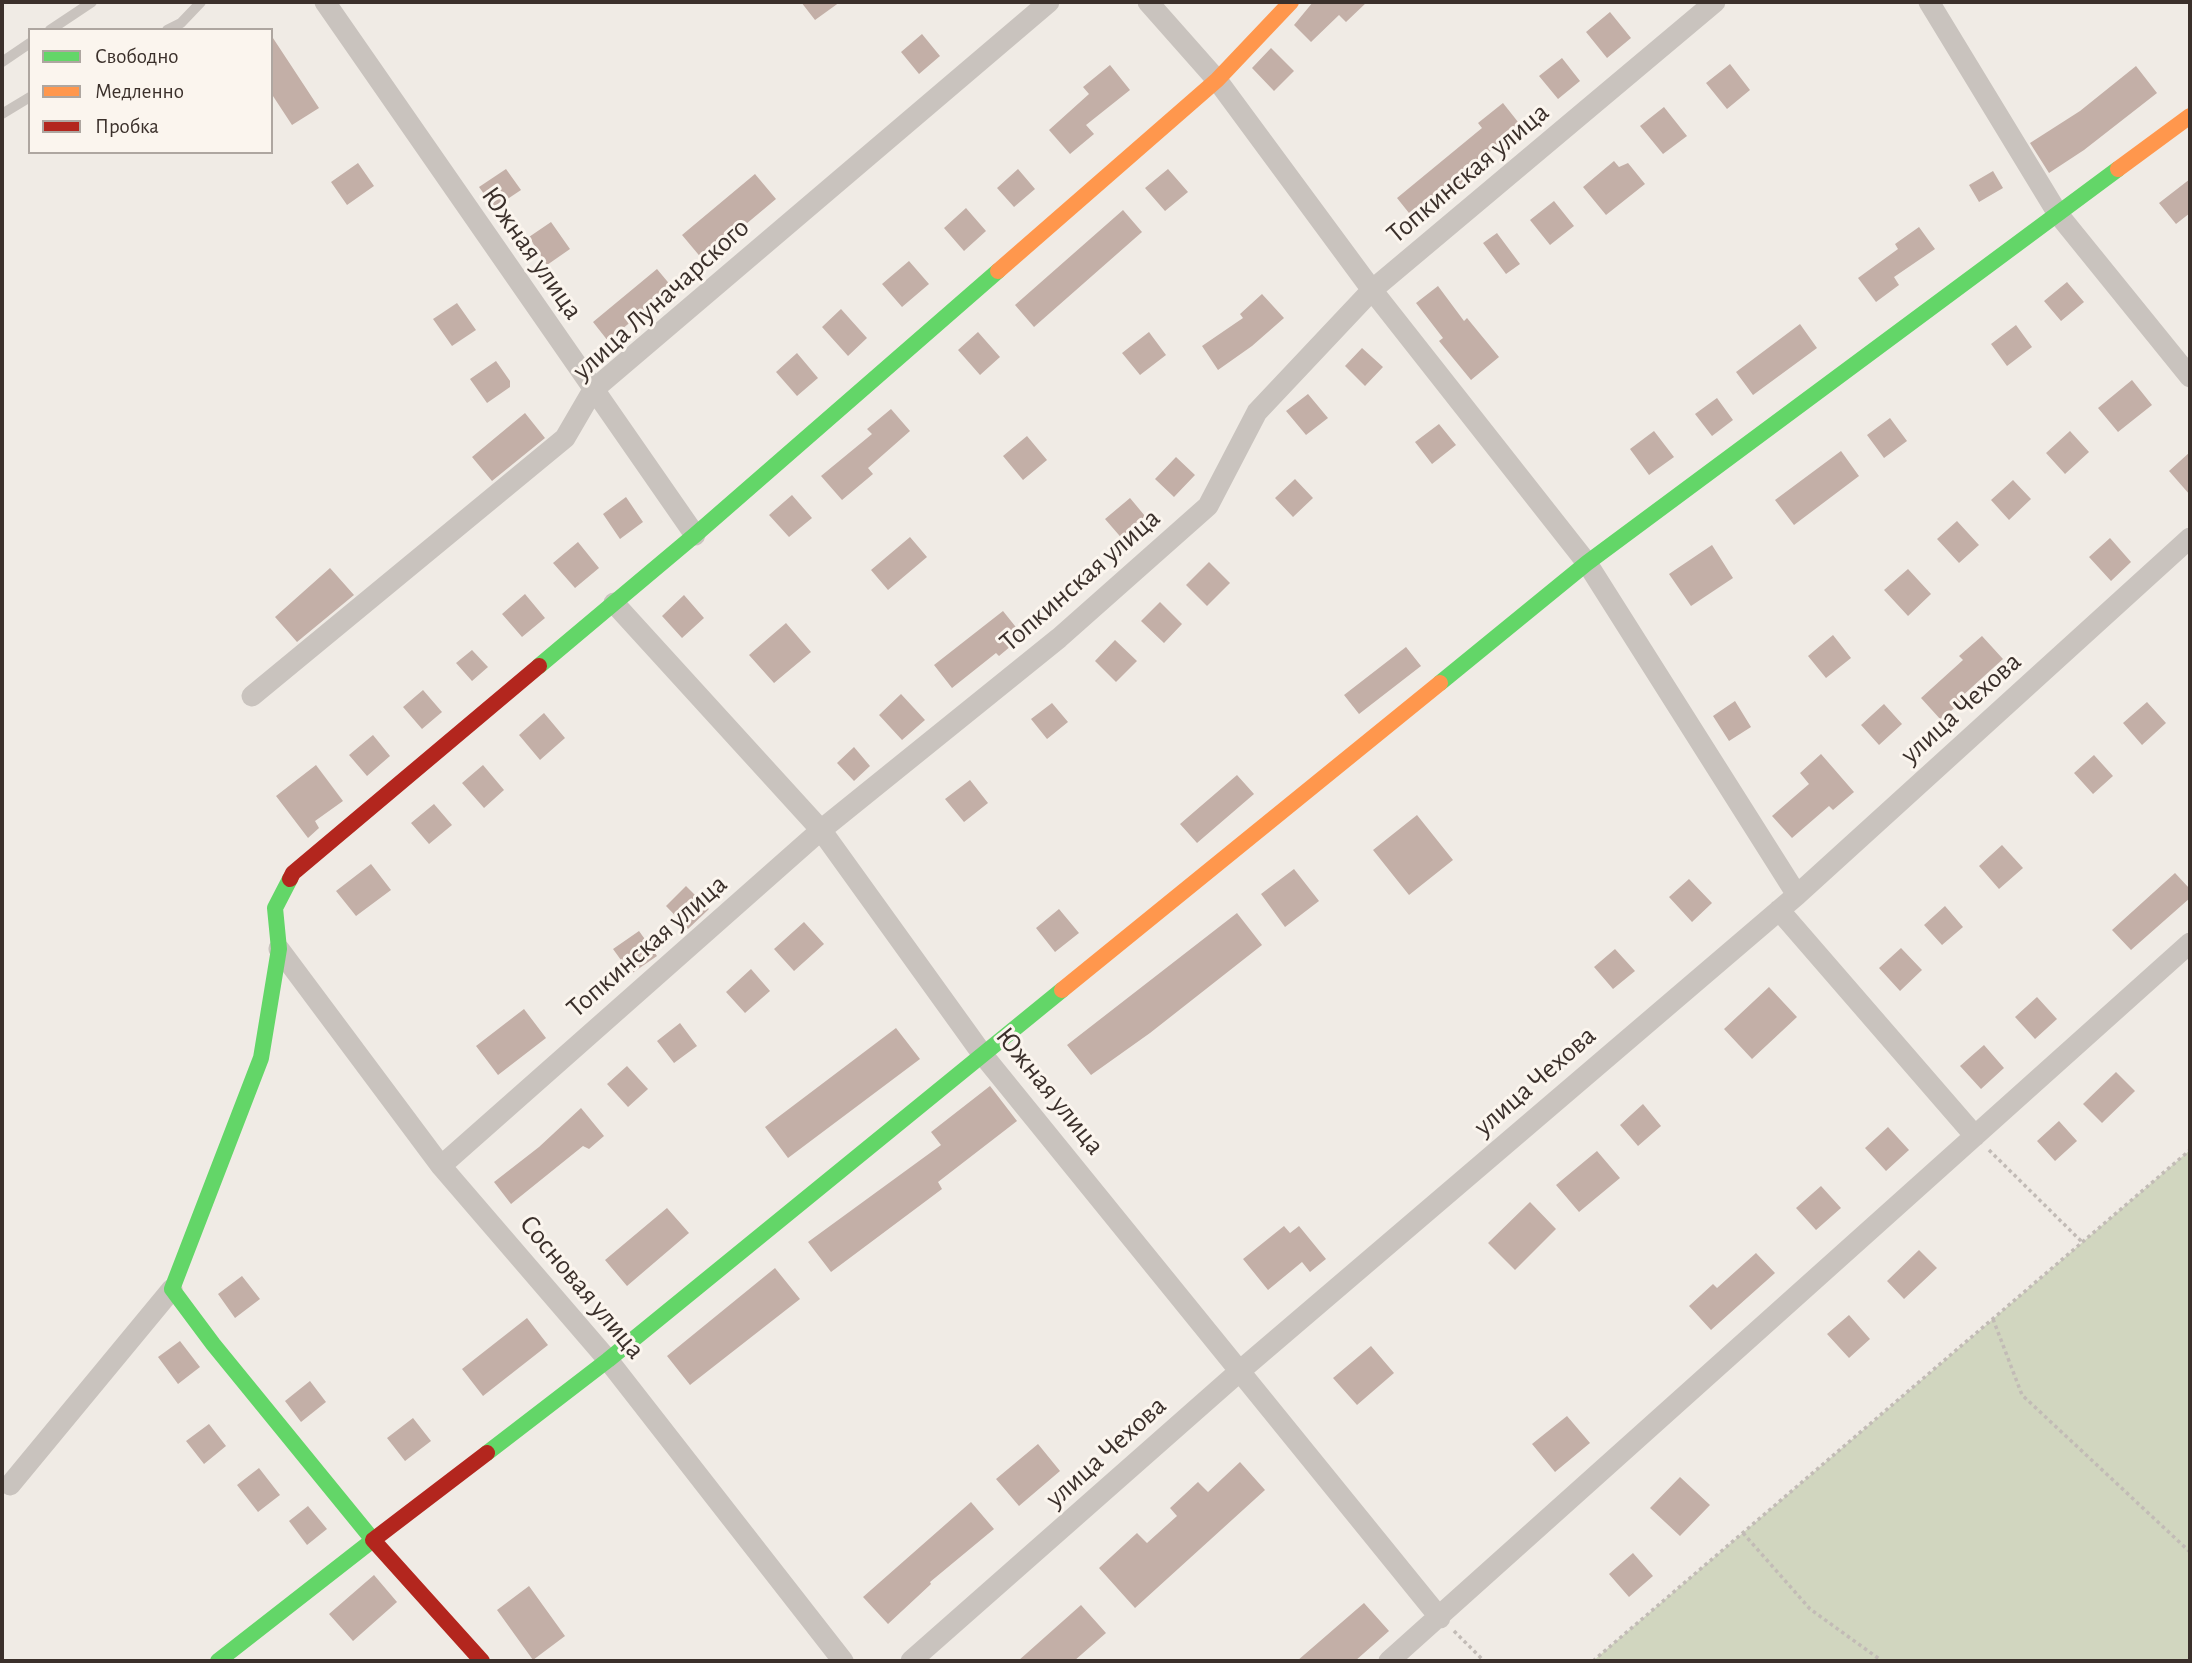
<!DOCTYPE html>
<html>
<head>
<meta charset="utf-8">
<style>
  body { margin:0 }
  #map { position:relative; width:2192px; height:1663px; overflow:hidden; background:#f0ebe5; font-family:"Alegreya Sans",sans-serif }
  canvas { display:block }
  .frame { position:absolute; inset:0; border:4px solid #3b302b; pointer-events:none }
  .legend { position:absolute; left:28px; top:28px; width:245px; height:126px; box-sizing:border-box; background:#fbf5ee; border:2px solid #aea6a0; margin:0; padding:9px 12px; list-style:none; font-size:21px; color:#3b302b }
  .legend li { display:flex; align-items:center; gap:14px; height:35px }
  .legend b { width:35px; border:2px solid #aea6a0 }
</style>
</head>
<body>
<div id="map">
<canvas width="2192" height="1663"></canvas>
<div class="frame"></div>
<ul class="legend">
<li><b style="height:9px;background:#63d668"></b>Свободно</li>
<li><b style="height:9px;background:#ff974d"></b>Медленно</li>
<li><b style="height:9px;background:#b3261e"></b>Пробка</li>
</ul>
</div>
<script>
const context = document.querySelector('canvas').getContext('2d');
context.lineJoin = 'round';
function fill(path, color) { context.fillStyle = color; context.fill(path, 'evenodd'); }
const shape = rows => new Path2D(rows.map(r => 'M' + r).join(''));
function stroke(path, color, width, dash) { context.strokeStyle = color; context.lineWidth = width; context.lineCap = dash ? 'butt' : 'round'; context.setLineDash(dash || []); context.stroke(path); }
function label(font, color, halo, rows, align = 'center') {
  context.font = font + ' "Alegreya Sans",sans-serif'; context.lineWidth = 6; context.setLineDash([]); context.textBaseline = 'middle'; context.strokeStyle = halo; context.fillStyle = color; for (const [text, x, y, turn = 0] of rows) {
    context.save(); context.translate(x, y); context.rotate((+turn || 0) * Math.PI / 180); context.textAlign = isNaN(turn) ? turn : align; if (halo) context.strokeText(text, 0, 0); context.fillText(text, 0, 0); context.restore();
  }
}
const green = shape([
  [2190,1150,2190,1661,1593,1661,1993,1319]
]);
const building = shape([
  [801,2,840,2,815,20],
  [1313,2,1367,2,1346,22,1339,15,1311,42,1294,25],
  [1610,12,1631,38,1607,58,1586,32],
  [922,34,940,56,919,74,901,52],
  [271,35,319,108,292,125,271,93],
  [1271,48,1294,71,1274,91,1252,68],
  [1562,58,1580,81,1558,99,1539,76],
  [1730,64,1750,90,1727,109,1706,83],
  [1110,65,1130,90,1086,125,1094,134,1070,154,1049,130,1089,94,1083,87],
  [2136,66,2157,93,2084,150,2049,173,2030,143,2080,111],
  [1503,103,1522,127,1475,163,1480,169,1457,188,1455,185,1413,218,1397,198,1482,128,1478,123],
  [1664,107,1687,136,1663,154,1640,126],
  [1614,161,1619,167,1628,163,1645,184,1606,215,1583,187],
  [358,163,374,186,347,205,331,182],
  [506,169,521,190,494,208,479,187],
  [1018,169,1035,189,1014,207,997,188],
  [1168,169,1188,192,1165,211,1145,188],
  [1993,171,2003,188,1979,202,1969,185],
  [755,174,776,199,703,260,682,235],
  [2190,179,2190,213,2176,224,2159,203],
  [1554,201,1574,226,1550,245,1530,220],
  [966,208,986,231,964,251,944,228],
  [1123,210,1142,232,1034,327,1015,305],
  [551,222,570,249,547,265,529,237],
  [1919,227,1935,249,1894,277,1899,285,1876,302,1858,278,1898,249,1895,244],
  [1497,233,1520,264,1506,274,1483,243],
  [909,261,929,284,902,307,882,284],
  [657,269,672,287,608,341,593,322],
  [2067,282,2084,302,2061,321,2044,301],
  [1438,286,1464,321,1467,318,1499,357,1471,380,1439,341,1443,338,1416,303],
  [1262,294,1284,318,1252,346,1218,370,1202,346,1243,318,1240,314],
  [457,303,476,330,452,346,433,319],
  [841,309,867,338,848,356,822,327],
  [1800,324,1817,348,1753,395,1736,372],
  [2016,325,2032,347,2007,366,1991,344],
  [978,332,1000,357,980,375,958,350],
  [1149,332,1166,355,1140,375,1122,353],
  [1362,348,1383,367,1365,386,1345,366],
  [797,353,818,378,797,396,776,372],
  [496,361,510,381,510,387,487,403,470,379],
  [2132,380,2152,405,2118,432,2098,408],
  [1308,394,1328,418,1306,435,1286,411],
  [1717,398,1733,420,1712,436,1695,414],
  [891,409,910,431,868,468,873,474,842,500,821,476,872,434,867,429],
  [525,413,545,438,492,481,472,457],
  [1890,418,1907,441,1884,458,1867,435],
  [1439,424,1456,445,1432,464,1415,442],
  [1654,431,1674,457,1649,475,1630,449],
  [2070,431,2089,452,2065,474,2046,453],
  [1027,436,1047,460,1023,480,1003,456],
  [1841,451,1859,476,1794,525,1775,500],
  [2190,452,2190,495,2169,471],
  [1176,457,1195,475,1174,497,1155,479],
  [1295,479,1313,498,1293,517,1275,498],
  [2013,480,2031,499,2009,520,1991,500],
  [792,495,812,518,789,537,769,515],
  [626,497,643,522,620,539,603,514],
  [1130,498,1150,522,1125,542,1105,519],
  [1957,521,1979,545,1959,563,1937,539],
  [910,537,927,557,888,590,871,570],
  [2110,538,2131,562,2111,581,2089,557],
  [578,542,599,568,575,588,553,563],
  [1712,545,1733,578,1691,606,1669,574],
  [1209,562,1230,583,1207,606,1186,585],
  [330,568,354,595,297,642,275,617],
  [1908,569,1931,594,1908,616,1884,590],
  [525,594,545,618,522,637,502,614],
  [684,595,704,618,682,638,662,616],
  [1160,602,1182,624,1164,643,1141,621],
  [1003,611,1023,636,999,656,996,653,952,688,934,665],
  [786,623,811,652,774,683,749,655],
  [1833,635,1851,658,1826,678,1808,656],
  [1982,636,2003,659,1960,698,1962,701,1941,720,1921,698,1963,660,1959,656],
  [1115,640,1137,661,1116,682,1095,661],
  [1406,647,1421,666,1359,714,1344,695],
  [472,650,488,667,472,681,456,663],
  [423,690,442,712,422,729,403,707],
  [901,694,925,720,902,740,879,715],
  [1735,701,1751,727,1729,741,1713,716],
  [2147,702,2166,723,2142,745,2123,723],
  [1052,703,1068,722,1047,739,1031,719],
  [1884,704,1902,724,1879,745,1861,725],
  [544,713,565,738,540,760,519,735],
  [373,735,390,756,367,776,349,755],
  [854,747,870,766,854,781,837,763],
  [1821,754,1854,792,1833,810,1829,806,1792,838,1772,816,1809,784,1800,773],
  [2094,755,2113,776,2093,794,2074,773],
  [316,765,343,801,315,821,319,828,308,838,276,796],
  [483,765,504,790,484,808,462,783],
  [1237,775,1254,794,1197,843,1180,824],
  [970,780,988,803,964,822,945,799],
  [434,804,452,825,429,844,411,823],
  [1417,815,1453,860,1409,895,1373,850],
  [2002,845,2023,868,1999,889,1979,866],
  [371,864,391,890,356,916,336,891],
  [1294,869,1319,901,1285,927,1261,894],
  [2175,873,2190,889,2190,898,2131,950,2112,930],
  [1689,879,1712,903,1692,922,1669,897],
  [686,886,709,909,688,929,666,906],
  [1945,906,1963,927,1942,945,1924,925],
  [1059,909,1079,933,1055,952,1036,928],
  [1237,913,1262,945,1150,1033,1091,1075,1067,1045],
  [804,922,824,944,794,971,774,949],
  [639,931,657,956,631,974,613,949],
  [1901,948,1922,970,1900,991,1879,968],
  [1615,949,1635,971,1613,989,1594,967],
  [751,969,770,991,745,1013,726,992],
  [1769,987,1797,1017,1752,1059,1724,1029],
  [2037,997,2057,1019,2035,1039,2015,1017],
  [524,1009,546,1038,498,1075,476,1046],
  [680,1023,697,1046,674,1063,657,1041],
  [896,1028,920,1059,788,1158,765,1127],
  [1984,1045,2004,1068,1981,1089,1960,1066],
  [627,1066,648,1089,628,1107,607,1084],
  [2116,1072,2135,1091,2102,1123,2083,1104],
  [990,1086,1017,1121,938,1182,942,1189,831,1272,808,1242,941,1145,931,1132],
  [1643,1104,1661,1126,1638,1146,1620,1125],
  [581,1108,604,1136,589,1149,583,1146,511,1204,494,1182,539,1147],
  [2059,1121,2077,1141,2055,1161,2037,1141],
  [1888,1127,1909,1150,1886,1171,1865,1148],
  [1597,1151,1620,1178,1579,1212,1556,1185],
  [1821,1186,1841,1208,1816,1230,1796,1208],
  [1530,1202,1556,1229,1515,1270,1488,1243],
  [667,1208,689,1233,627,1286,605,1260],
  [1284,1226,1290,1233,1299,1226,1326,1259,1310,1272,1302,1262,1268,1290,1243,1259],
  [1919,1250,1937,1268,1904,1299,1887,1281],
  [1756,1253,1775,1273,1711,1330,1689,1306,1713,1284,1717,1288],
  [775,1268,800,1299,690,1385,667,1356],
  [242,1276,260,1299,235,1318,218,1294],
  [1849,1315,1870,1339,1849,1358,1827,1334],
  [527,1318,548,1345,483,1396,462,1369],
  [180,1341,200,1367,178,1384,158,1357],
  [1371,1346,1394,1373,1357,1405,1333,1378],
  [310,1381,326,1402,301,1422,285,1401],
  [1567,1416,1590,1443,1555,1472,1532,1444],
  [413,1418,431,1441,405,1461,387,1438],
  [209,1424,226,1446,204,1464,186,1441],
  [1038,1444,1060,1471,1019,1506,996,1479],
  [1240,1462,1265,1490,1135,1608,1099,1568,1137,1533,1147,1543,1177,1516,1170,1508,1198,1482,1208,1492],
  [259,1468,280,1495,258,1512,237,1485],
  [1680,1477,1710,1505,1680,1536,1650,1508],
  [971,1502,994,1529,930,1582,931,1584,888,1624,863,1597],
  [308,1506,327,1529,307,1545,289,1521],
  [1633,1553,1653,1576,1629,1597,1609,1574],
  [374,1575,397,1602,353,1641,329,1614],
  [529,1586,565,1636,533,1660,497,1610],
  [1364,1603,1389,1631,1355,1661,1297,1661],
  [1081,1605,1106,1633,1074,1661,1018,1661]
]);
const path = shape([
  [1989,1150,2082,1242],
  [1993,1319,2022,1395,2190,1552],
  [1743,1533,1810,1609,1882,1661],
  [1454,1631,1484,1661],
  [1593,1661,2190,1150]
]);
const lane = shape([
  [50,30,92,2],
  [167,30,181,23,201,2],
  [2,62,30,43],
  [2,114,30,97]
]);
const street = shape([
  [325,2,695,535],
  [1148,2,1217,80,1372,290,1587,563,1797,895],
  [1929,2,2058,214,2190,377],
  [614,603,821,830,983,1055,1440,1618],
  [252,696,565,438,593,390,1049,2],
  [1779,910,1975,1136],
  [279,949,441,1166,608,1360,843,1661],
  [441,1166,821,830,1059,638,1208,506,1257,412,1372,290,1715,2],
  [10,1485,172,1289],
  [911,1661,1241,1370,1797,895,2190,538],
  [1389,1661,2190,943]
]);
const fast = shape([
  [539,666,695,535,998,271],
  [1440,683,1587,563,2118,169],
  [487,1453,608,1360,1062,990],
  [218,1661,373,1540,213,1344,172,1289,261,1058,279,949,275,908,290,879]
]);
const slow = shape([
  [2118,169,2190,116],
  [998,271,1217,80,1291,2],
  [1062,990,1440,683]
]);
const jam = shape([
  [290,879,293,873,539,666],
  [482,1661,373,1540,487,1453]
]);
const streetNames = [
  ["Топкинская улица",1468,173,-40],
  ["Южная улица",532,253,55],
  ["улица Луначарского",661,299,-42],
  ["Топкинская улица",1080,580,-41],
  ["улица Чехова",1961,708,-42],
  ["Топкинская улица",647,946,-41],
  ["улица Чехова",1535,1081,-41],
  ["Южная улица",1050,1091,51],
  ["Сосновая улица",582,1287,50],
  ["улица Чехова",1106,1452,-42]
];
fill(green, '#d1d6bf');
fill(building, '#c3afa7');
stroke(path, '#c2bbb6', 3.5, [3.5, 3.5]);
stroke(lane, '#c9c3be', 10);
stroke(street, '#c9c3be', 21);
stroke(fast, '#63d668', 16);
stroke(slow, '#ff974d', 16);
stroke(jam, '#b3261e', 16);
label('28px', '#3b302b', '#fbf5ee', streetNames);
</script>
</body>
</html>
